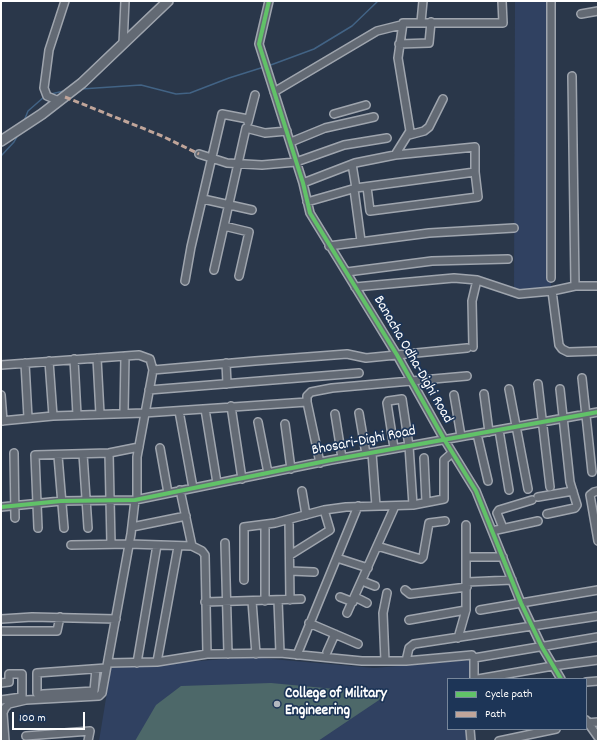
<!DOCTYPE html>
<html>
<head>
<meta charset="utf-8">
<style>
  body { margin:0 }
  #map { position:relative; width:599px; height:742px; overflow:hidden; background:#2a374a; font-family:Dekko,sans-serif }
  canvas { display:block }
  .frame { position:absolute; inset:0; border:2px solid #fff; pointer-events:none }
  .legend { position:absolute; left:447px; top:678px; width:140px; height:52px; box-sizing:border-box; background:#1d3557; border:1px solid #77869a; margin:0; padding:5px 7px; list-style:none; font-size:12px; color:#fff }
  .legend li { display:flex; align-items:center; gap:8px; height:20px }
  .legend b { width:20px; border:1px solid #77869a }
  .scale { position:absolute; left:12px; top:712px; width:73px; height:18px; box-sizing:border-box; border:2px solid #fff; border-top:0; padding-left:5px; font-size:12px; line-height:14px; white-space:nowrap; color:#fff; -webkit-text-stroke:3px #1d3557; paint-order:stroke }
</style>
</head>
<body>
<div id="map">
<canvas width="599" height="742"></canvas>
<div class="frame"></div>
<ul class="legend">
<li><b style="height:5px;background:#61c268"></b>Cycle path</li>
<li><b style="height:5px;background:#c0a59a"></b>Path</li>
</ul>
<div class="scale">100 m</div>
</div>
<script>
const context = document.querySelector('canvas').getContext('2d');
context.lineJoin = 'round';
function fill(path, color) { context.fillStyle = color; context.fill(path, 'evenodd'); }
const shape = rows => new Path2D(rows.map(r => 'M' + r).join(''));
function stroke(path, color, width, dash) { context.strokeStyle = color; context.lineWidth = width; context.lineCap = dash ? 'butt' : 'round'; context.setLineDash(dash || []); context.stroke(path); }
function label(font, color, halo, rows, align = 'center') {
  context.font = font + ' Dekko,sans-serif'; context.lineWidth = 3.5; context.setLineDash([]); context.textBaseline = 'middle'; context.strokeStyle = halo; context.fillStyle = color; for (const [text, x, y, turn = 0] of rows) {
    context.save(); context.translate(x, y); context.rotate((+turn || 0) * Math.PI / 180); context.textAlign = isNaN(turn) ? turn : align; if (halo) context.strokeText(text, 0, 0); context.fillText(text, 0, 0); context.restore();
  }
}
const built = shape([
  [515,1,552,1,551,290,514,290],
  [249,657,374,668,472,660,471,679,448,679,448,729,468,729,469,741,99,741,111,668]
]);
const green = shape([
  [271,683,388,694,318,741,135,741,156,705,181,686]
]);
const stream = shape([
  [268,66,314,49,352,26,378,1],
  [81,89,141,85,176,94,190,93,229,78,264,67],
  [51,94,68,90],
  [24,121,28,111,44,97],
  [1,156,14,142,18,135]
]);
const minor = shape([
  [269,1,259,44,303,183,310,213,397,355,444,439,476,491,521,603,542,647,561,679],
  [551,1,551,278],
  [581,14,598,11],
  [421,22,423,1],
  [123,44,125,1],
  [399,44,429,43,431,22],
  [572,76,575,286],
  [274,92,377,31,401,25],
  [59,101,47,96,44,88,49,50,65,1],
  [334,114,366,105],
  [248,122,255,95],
  [409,135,424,131,429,127,443,99],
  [291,142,325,128,374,117],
  [199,154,227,163,262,165,296,162,344,145,387,138],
  [395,155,410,131,398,58,403,23,503,23,502,1],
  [352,164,356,188],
  [303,183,355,163,395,155,475,147,475,172,356,188,307,202],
  [367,187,370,211,478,197,475,172],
  [354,189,361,241],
  [203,199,252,210],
  [224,226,249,232,239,276],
  [329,246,429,233,514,228],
  [214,270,246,128,265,133,287,131],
  [347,272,432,261,508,259],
  [185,281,191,247,222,114,248,119],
  [598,286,575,286,552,291,559,345,562,349,568,352,598,351],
  [355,287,454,278,477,280,519,294,552,291],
  [473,347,472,301,477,280],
  [97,358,100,414],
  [74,359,77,415],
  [49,361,53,416],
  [25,363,28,418],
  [226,363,227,384],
  [1,365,139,355,150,359,153,370,137,457,137,498],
  [153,370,255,361,347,354,366,358,467,348],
  [582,378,592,472],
  [538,384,550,487],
  [509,389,528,489],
  [149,390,359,373],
  [484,394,489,432],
  [1,395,3,421],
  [454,395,461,436],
  [307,402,307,396,311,392,332,388,467,376],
  [231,406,242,479],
  [205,409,217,483],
  [179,411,193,488],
  [124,413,125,356],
  [359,413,366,454],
  [335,414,342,458],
  [1,421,53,416,144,413,307,402,320,463],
  [258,422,268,473],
  [285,424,291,469],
  [499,430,509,490],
  [477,434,488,481],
  [160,448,168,493],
  [14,453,15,518],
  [109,453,111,544],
  [372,453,376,506],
  [83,454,88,528],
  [58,456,64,528],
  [424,458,426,502],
  [180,490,192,546],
  [302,491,306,515],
  [598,491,594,492,590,495,598,541],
  [538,497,573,491],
  [413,505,444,499,444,460,452,453],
  [1,507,61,501,135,500,331,460,598,412],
  [547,514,575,508,577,505,570,482,560,389],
  [289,520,290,600],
  [265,525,265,601],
  [132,527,186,516],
  [38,528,35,455,109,453,139,447],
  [503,528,497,513,499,510,532,500],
  [492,531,538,521],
  [225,543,228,654],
  [71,545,129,544,192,546,202,551,205,555,207,654],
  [377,546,421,559,423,557,429,523,445,521],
  [290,555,330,530,324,510],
  [467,557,503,557],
  [337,558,368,568],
  [290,571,314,572],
  [244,580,244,527,275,523,324,510,346,507,413,505,409,446,402,399,388,401,387,403,394,448],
  [362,581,375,586],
  [467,582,512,580],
  [405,590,410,594,467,587],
  [387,593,383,613,385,661,406,661,409,648,414,644,598,616],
  [340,597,353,602],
  [355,597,367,603],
  [278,600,280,653],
  [252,601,256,654],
  [205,602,301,599],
  [480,610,598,590],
  [347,613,395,506],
  [1,619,32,617,116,619],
  [409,620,466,610],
  [309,623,358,644],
  [1,631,57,631,60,617],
  [458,638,466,610,466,525],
  [327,652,335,634],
  [297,655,358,506],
  [474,658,598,637],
  [406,661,472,655,474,658,474,679],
  [157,662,207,654,280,653,362,661,385,661],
  [108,663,157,662,178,547],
  [137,663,157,545],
  [478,679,553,666,598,660],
  [586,682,598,681],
  [1,683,9,682,9,674,22,674,22,697,1,700],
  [37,693,37,673,106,668],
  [43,694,94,691,96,669],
  [586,720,598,737],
  [586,723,598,722],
  [470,729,471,741],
  [26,736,90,731,88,741],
  [5,741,3,713,5,708,9,704,26,700,99,696,102,693,131,534,135,500],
  [499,741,556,729]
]);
const major = shape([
  [1,141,42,114,82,83,168,1]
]);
const quiet = shape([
  [65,97,162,136,199,154]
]);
const cycleway = shape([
  [269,1,259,44,303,183,310,213,397,355,444,439,476,491,521,603,542,647,561,679],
  [1,507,61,501,135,500,331,460,598,412]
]);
const markers = [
  [277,704,4,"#b4b9c0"]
];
const streetNames = [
  ["Banacha Odha-Dighi Road",412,360,60],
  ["Bhosari-Dighi Road",364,442,-11]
];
const poiNames = [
  ["College of Military",285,695],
  ["Engineering",285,712]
];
fill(built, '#304161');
fill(green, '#4d6869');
stroke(stream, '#426385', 1.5);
stroke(minor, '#9fa5ae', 10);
stroke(major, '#9fa5ae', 12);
stroke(minor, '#636a74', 7);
stroke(major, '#636a74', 9);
stroke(quiet, '#c0a59a', 3, [6, 3]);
stroke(cycleway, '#61c268', 4);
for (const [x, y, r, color] of markers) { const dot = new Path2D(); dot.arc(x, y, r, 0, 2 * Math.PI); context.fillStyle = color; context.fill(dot); stroke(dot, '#1d3557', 1.5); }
label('15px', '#fff', '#1d3557', streetNames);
label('bold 15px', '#fff', '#1d3557', poiNames, 'left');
</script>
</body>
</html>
